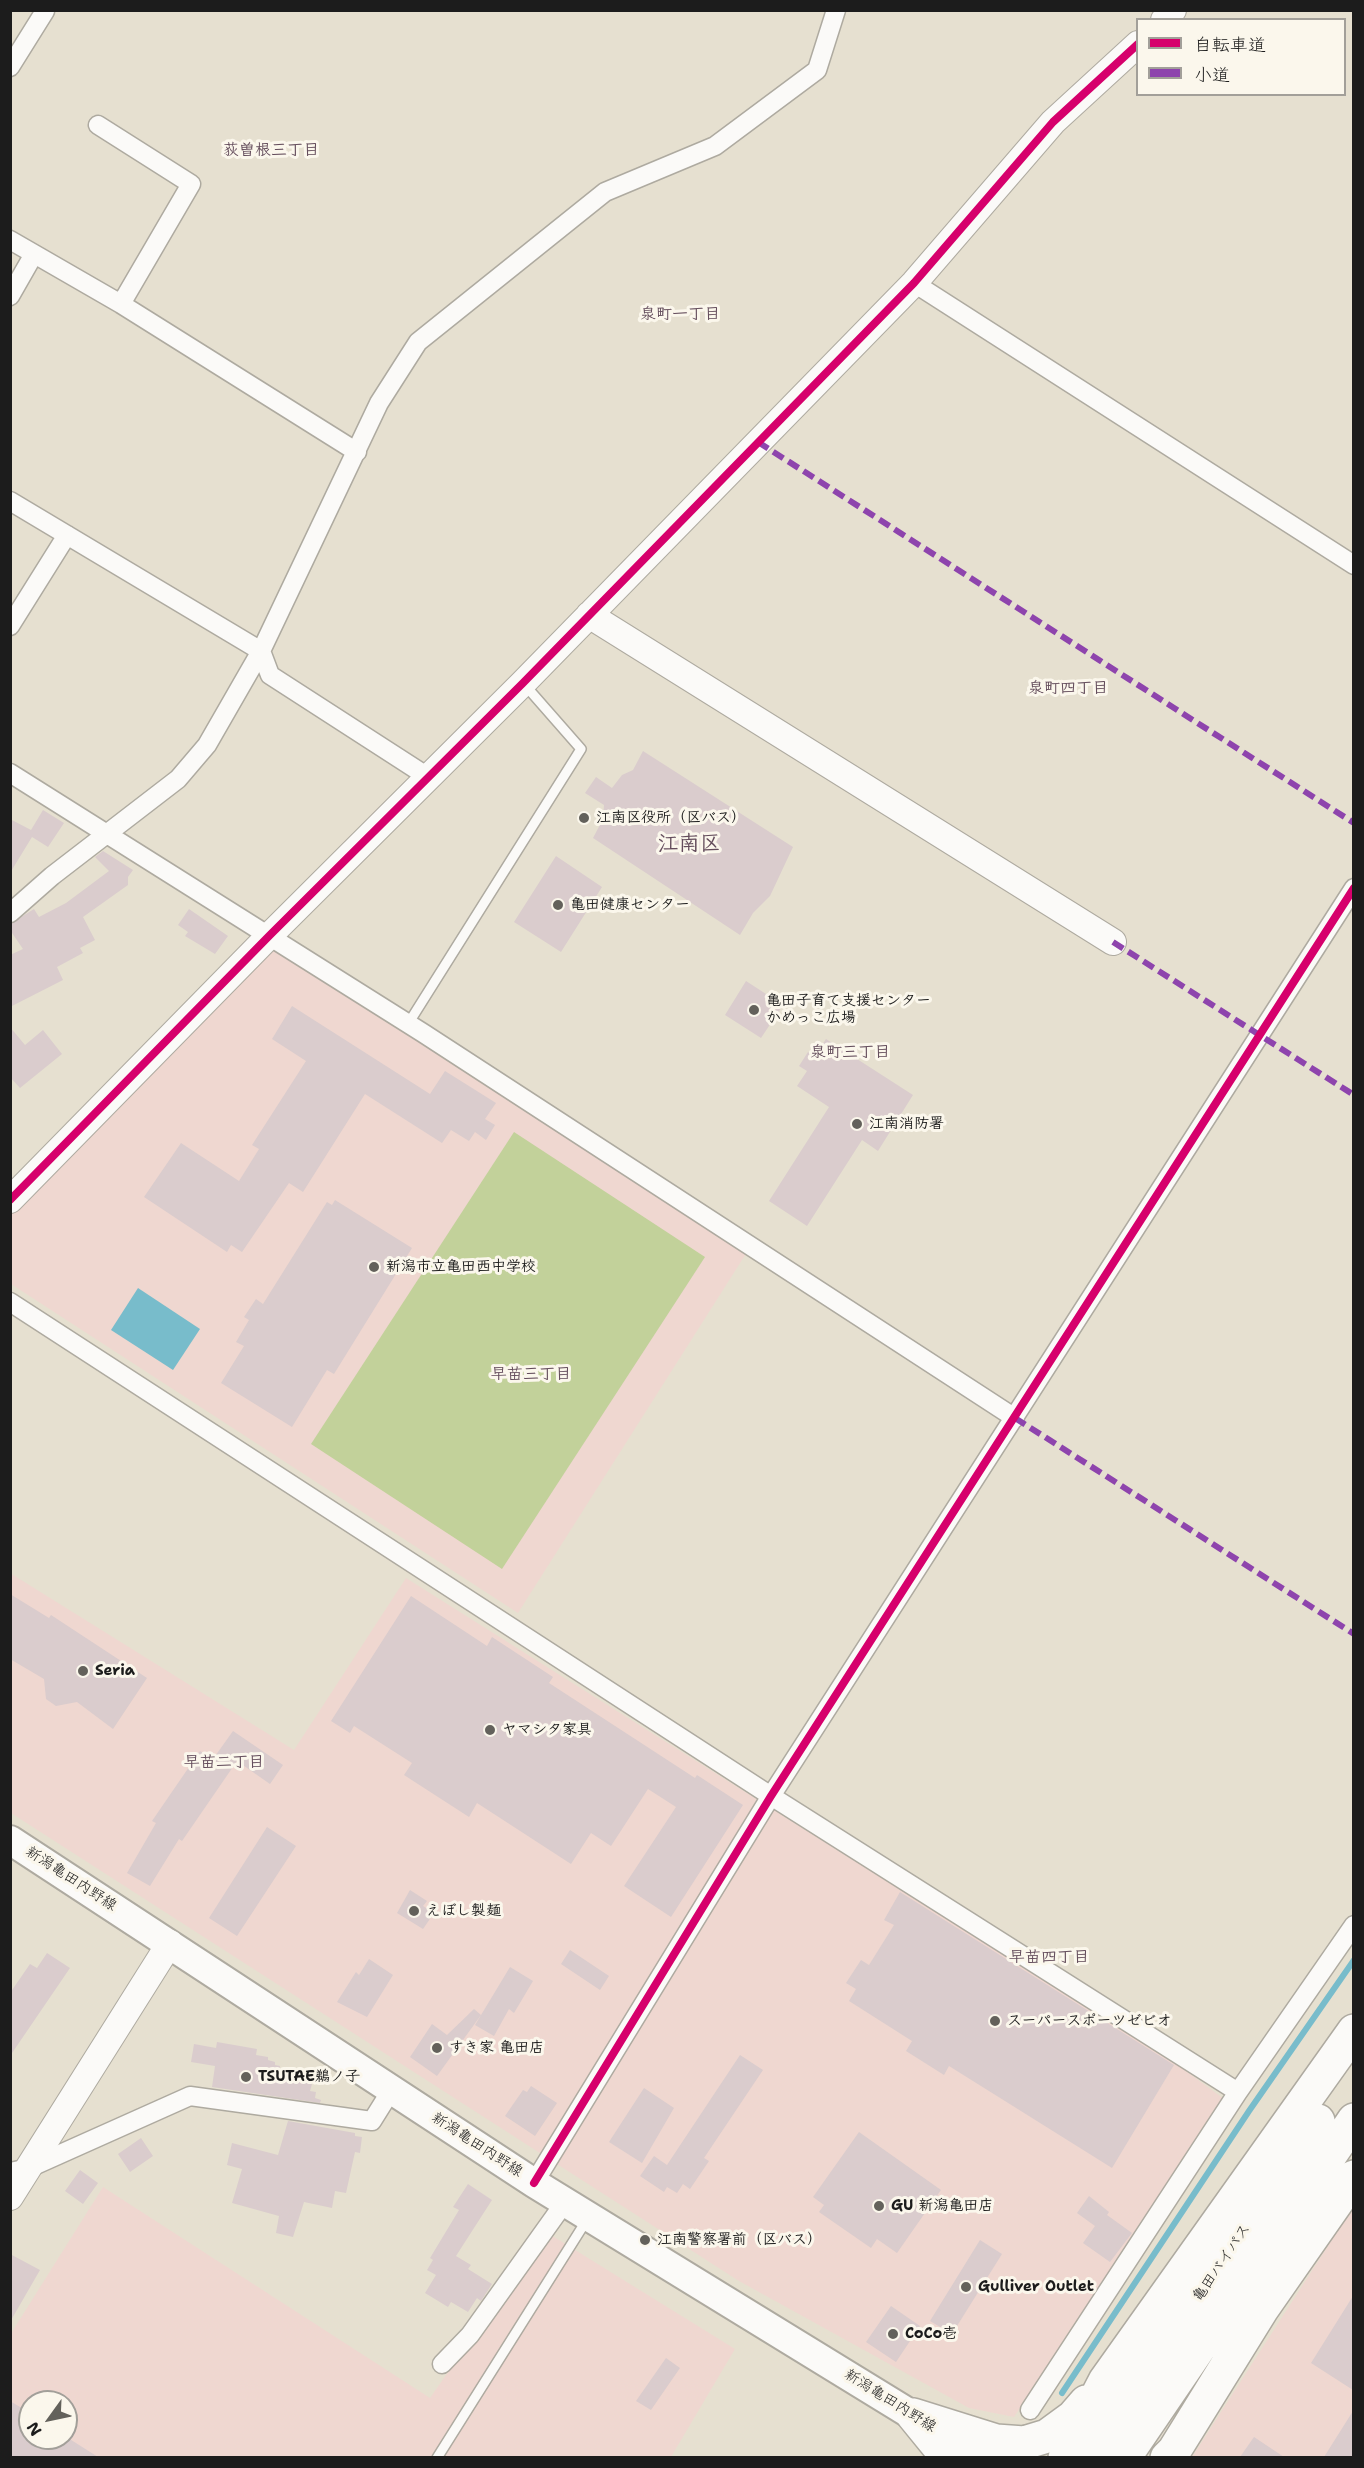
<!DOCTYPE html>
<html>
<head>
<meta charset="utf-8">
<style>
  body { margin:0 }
  #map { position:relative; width:1364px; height:2468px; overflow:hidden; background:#e6e0d0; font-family:"Shantell Sans","Klee One",sans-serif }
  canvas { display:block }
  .frame { position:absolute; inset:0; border:12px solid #1c1c1c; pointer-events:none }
  .legend { position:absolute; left:1136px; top:18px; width:210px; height:78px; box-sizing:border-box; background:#fbf7ec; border:2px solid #a29f99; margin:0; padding:8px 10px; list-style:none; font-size:18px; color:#1c1c1c }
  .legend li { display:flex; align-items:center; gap:12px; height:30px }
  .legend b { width:30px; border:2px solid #a29f99 }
  .north { position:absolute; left:18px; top:2390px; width:60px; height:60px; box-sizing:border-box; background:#fbf7ec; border:2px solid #a29f99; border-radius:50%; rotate:237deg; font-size:16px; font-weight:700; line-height:24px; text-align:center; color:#1c1c1c }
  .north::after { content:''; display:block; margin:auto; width:21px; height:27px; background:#63615b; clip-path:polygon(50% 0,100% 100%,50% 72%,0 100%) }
</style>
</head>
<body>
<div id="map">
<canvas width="1364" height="2468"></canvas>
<div class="frame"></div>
<ul class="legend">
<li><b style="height:8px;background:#d6006c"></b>自転車道</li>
<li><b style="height:8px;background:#8e44ad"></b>小道</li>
</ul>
<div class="north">N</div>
</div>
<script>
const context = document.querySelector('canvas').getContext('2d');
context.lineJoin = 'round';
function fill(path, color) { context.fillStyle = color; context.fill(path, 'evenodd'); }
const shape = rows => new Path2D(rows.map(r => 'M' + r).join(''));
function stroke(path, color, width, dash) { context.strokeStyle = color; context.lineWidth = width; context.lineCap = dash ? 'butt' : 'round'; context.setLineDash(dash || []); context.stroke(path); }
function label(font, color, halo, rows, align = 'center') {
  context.font = font + ' "Shantell Sans","Klee One",sans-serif'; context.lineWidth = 6; context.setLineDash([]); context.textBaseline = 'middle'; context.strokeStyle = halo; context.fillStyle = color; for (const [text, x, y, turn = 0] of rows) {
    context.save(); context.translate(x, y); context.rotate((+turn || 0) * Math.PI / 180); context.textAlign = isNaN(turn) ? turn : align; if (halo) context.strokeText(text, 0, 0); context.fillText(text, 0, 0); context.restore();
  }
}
const built = shape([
  [275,948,749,1249,518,1613,11,1284,10,1207],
  [10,1573,294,1750,406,1578,1175,2063,1224,2099,1014,2417,969,2408,739,2281,11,1813],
  [103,2187,430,2398,546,2232,735,2349,671,2457,11,2458,10,2335],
  [30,2402,66,2402,66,2438,30,2438],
  [1353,2207,1353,2457,1192,2457]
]);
const green = shape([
  [514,1132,705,1257,502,1569,311,1444]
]);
const water = shape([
  [138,1288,200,1329,173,1370,111,1330]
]);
const stream = shape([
  [1062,2393,1249,2111,1354,1960]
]);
const building = shape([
  [643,751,793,847,770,896,753,913,740,935,593,838,603,819,604,805,585,793,596,777,612,788,622,775,633,770],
  [43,810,64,823,48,847,32,837,10,873,10,819,31,830],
  [103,851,133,870,128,877,128,885,83,917,95,940,80,948,83,953,57,967,63,980,10,1007,10,955,23,949,10,930,10,924,34,909,39,917,66,903,109,871,95,857],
  [556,856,602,887,561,952,514,922],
  [189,909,228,936,215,954,185,936,188,932,178,925],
  [746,981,783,1005,761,1038,725,1015],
  [292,1006,430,1094,445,1071,496,1103,485,1119,495,1125,486,1140,475,1132,469,1141,451,1130,442,1143,365,1094,303,1192,289,1183,242,1252,231,1245,227,1252,144,1197,181,1143,239,1181,259,1149,252,1145,306,1061,272,1039],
  [10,1027,25,1045,43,1030,62,1054,20,1088,10,1077],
  [826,1039,913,1095,878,1151,862,1140,807,1226,769,1201,829,1107,797,1086,807,1071,799,1066,808,1052,814,1057],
  [335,1200,412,1248,334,1374,327,1370,292,1427,221,1383,244,1346,236,1342,249,1320,244,1317,256,1299,263,1304,327,1202,332,1205],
  [10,1594,49,1618,51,1615,147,1678,113,1729,77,1702,56,1706,46,1699,44,1679,10,1659],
  [411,1596,487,1646,492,1637,553,1677,549,1683,695,1778,697,1775,743,1805,671,1917,624,1886,676,1807,648,1789,611,1846,591,1833,571,1864,477,1803,469,1817,404,1775,412,1763,354,1726,350,1733,331,1721],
  [233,1731,283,1765,270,1784,237,1761,182,1841,179,1839,150,1886,127,1873,156,1823,152,1821,200,1751,213,1759],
  [267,1827,296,1846,237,1936,209,1918],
  [410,1890,427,1901,423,1906,434,1913,423,1929,397,1913],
  [900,1892,1174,2065,1112,2168,949,2066,944,2075,906,2051,912,2041,849,2001,856,1989,846,1983,861,1960,869,1965,894,1925,884,1920],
  [570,1950,609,1976,600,1990,561,1964],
  [47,1953,70,1968,10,2056,10,1993,30,1964,37,1968],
  [369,1959,393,1975,367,2017,337,2002,356,1972,359,1975],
  [510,1967,533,1981,514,2013,509,2009,494,2036,475,2025],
  [474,2009,481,2015,437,2076,410,2057,432,2024,447,2035],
  [217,2042,257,2049,256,2055,268,2057,268,2060,275,2062,275,2065,280,2066,279,2073,299,2077,298,2081,312,2084,310,2091,316,2092,315,2098,321,2100,320,2103,212,2087,215,2066,191,2062,194,2044,216,2048],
  [740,2055,763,2070,704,2158,709,2161,690,2189,683,2184,677,2193,667,2187,664,2192,640,2176,654,2156,667,2165],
  [531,2086,557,2103,535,2136,505,2116,523,2090,527,2092],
  [644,2088,674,2108,642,2163,609,2142],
  [288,2121,355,2133,355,2136,362,2137,360,2153,355,2152,346,2193,335,2191,332,2208,304,2202,293,2237,276,2233,279,2216,232,2203,242,2169,227,2165,232,2143,278,2155],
  [859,2132,941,2190,897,2253,877,2239,871,2248,819,2212,824,2205,813,2197],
  [141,2138,153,2156,130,2172,118,2154],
  [80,2170,98,2183,83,2204,65,2191],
  [468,2184,492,2200,456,2256,471,2265,468,2269,492,2284,481,2301,477,2298,468,2312,451,2302,448,2307,425,2293,436,2275,427,2270,433,2260,430,2258,459,2210,453,2207],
  [1089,2196,1109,2212,1107,2215,1132,2233,1110,2262,1083,2243,1095,2226,1077,2213],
  [980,2240,1002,2254,952,2334,930,2321],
  [10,2254,40,2270,10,2322],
  [1353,2296,1353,2390,1311,2363],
  [891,2306,920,2326,896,2362,866,2342],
  [666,2358,680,2368,651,2410,636,2401],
  [10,2401,30,2413,30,2438,68,2438,98,2457,10,2457],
  [1353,2411,1353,2457,1324,2457],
  [1254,2437,1284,2457,1240,2457]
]);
const lane = shape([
  [408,1024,581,749,524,684],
  [437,2458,588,2218]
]);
const street = shape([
  [10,67,45,11],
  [98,125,191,184,121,304],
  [10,240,121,304,357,452],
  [914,283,1354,565],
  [10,296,34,254],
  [10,501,261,651,270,675,428,777],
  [10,626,67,535],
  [10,773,423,1033,1015,1418],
  [10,913,52,876,178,779,207,745,261,651,379,403,418,342,605,192,715,146,817,70,836,10],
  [10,1302,771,1796,1238,2092],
  [10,2172,29,2168,190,2096,372,2121,392,2089],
  [534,2183,771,1796,1354,888],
  [442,2364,470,2335,565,2202],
  [1030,2410,1238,2092,1354,1925]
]);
const secondary = shape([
  [1164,20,1173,10],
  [589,615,1113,942],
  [10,1200,270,935,523,683,914,283,1053,122,1138,44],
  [10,2197,170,1943]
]);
const primary = shape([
  [10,1840,534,2183,982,2458]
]);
const highway = shape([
  [913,2415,996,2441,1024,2443,1047,2436,1073,2417,1086,2402],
  [913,2415,948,2458],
  [1065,2458,1105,2381,1354,2031],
  [1090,2458,1318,2121],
  [1124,2458,1354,2120],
  [1167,2458,1174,2451,1262,2309,1354,2177]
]);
const quiet = shape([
  [758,442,1354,823],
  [1113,942,1354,1095],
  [1015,1418,1354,1634]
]);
const cycleway = shape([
  [10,1200,270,935,523,683,914,283,1053,122,1138,44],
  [534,2183,771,1796,1354,888]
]);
const markers = [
  [584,818,6,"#63615b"],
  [558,905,6,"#63615b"],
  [754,1010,6,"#63615b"],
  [857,1124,6,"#63615b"],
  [374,1267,6,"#63615b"],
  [83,1671,6,"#63615b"],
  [490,1730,6,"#63615b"],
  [414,1911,6,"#63615b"],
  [995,2021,6,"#63615b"],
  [437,2048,6,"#63615b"],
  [246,2077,6,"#63615b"],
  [879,2206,6,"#63615b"],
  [645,2240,6,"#63615b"],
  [966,2287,6,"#63615b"],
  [893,2334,6,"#63615b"]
];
const poiNames = [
  ["江南区役所（区バス）",596,818],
  ["亀田健康センター",570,905],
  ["亀田子育て支援センター",766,1001],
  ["かめっこ広場",766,1018],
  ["江南消防署",869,1124],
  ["新潟市立亀田西中学校",386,1267],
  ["Seria",95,1671],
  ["ヤマシタ家具",502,1730],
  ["えぼし製麺",426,1911],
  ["スーパースポーツゼビオ",1007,2021],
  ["すき家 亀田店",449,2048],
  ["TSUTAE鵜ノ子",258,2077],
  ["GU 新潟亀田店",891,2206],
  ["江南警察署前（区バス）",657,2240],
  ["Gulliver Outlet",978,2287],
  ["CoCo壱",905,2334]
];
const streetNames = [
  ["新潟亀田内野線",71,1879,33],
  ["新潟亀田内野線",477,2145,33],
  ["亀田バイパス",1222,2263,-56],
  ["新潟亀田内野線",890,2401,32]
];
const neighbourhoodNames = [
  ["荻曽根三丁目",271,151],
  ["泉町一丁目",680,315],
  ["泉町四丁目",1068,689],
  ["泉町三丁目",850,1053],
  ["早苗三丁目",531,1375],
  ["早苗二丁目",224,1763],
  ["早苗四丁目",1049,1958]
];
const districtNames = [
  ["江南区",689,845]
];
fill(built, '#efd7d0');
fill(green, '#c2d19a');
fill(water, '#78bccb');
stroke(stream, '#78bccb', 6);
fill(building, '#dacccd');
stroke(lane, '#aeaaa0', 12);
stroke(street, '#aeaaa0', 21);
stroke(secondary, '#aeaaa0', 28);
stroke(primary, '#aeaaa0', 32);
stroke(highway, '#aeaaa0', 36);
stroke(lane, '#fbfaf8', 9);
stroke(street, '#fbfaf8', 18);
stroke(secondary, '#fbfaf8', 26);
stroke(primary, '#fbfaf8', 28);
stroke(highway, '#fbfaf8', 33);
stroke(quiet, '#8e44ad', 6, [12, 6]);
stroke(cycleway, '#d6006c', 8);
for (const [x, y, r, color] of markers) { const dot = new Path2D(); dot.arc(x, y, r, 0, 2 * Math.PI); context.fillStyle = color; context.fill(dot); stroke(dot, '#fbf7ec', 2); }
label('bold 15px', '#1c1c1c', '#fbf7ec', poiNames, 'left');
label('15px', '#1c1c1c', '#fbf7ec', streetNames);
label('bold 16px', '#634c5b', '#fbf7ec', neighbourhoodNames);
label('bold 21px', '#634c5b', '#fbf7ec', districtNames);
</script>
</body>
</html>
